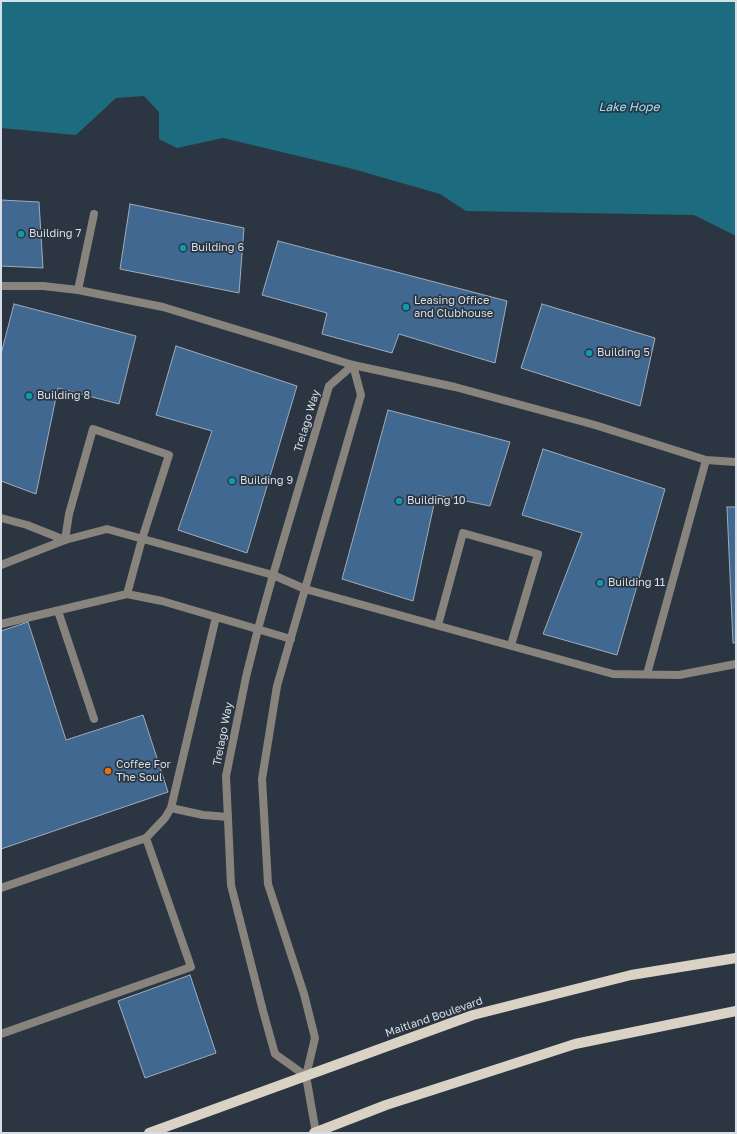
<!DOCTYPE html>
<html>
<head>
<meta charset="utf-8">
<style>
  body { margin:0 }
  #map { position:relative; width:737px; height:1134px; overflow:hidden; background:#2c3642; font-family:"Golos Text",sans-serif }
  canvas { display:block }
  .frame { position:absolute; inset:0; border:2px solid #d7dee5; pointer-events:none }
</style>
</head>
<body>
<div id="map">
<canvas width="737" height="1134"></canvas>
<div class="frame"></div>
</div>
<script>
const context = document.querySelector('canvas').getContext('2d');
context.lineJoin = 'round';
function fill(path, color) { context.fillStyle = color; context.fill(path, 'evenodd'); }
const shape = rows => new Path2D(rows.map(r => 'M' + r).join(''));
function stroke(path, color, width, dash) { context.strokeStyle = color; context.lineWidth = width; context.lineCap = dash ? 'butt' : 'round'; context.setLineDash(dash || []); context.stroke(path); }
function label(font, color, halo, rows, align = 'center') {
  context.font = font + ' "Golos Text",sans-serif'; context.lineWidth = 3.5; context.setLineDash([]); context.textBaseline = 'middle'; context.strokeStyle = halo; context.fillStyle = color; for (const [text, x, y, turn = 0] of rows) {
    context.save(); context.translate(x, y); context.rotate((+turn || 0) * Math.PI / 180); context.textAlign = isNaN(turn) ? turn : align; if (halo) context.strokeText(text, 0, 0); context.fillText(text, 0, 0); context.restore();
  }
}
const water = shape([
  [1,1,736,1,736,236,694,215,466,211,440,194,353,169,223,138,177,148,159,139,159,112,144,96,116,98,76,135,1,128]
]);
const building = shape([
  [1,200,39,202,43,268,1,266,1,200],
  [130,204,244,228,239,293,120,269,130,204],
  [278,241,507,301,495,363,399,334,392,353,322,334,327,313,262,295,278,241],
  [14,304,136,336,119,404,58,388,36,494,1,481,1,354,14,304],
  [542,304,655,338,640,406,521,368,542,304],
  [176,346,297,386,247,553,178,530,212,431,156,415,176,346],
  [388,410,510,442,490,506,436,495,413,601,342,579,388,410],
  [543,449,665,489,617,655,543,634,582,533,522,515,543,449],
  [727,507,736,507,736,643,733,643,727,507],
  [28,622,66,740,143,715,168,792,1,849,1,631,28,622],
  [190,975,216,1053,145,1078,118,1001,190,975]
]);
const service = shape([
  [78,290,94,214],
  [142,539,127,594,162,601,291,639],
  [58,611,94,719],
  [1,624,127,594],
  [171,808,216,617],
  [1,888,146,838],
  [1,1034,191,967,146,838,165,818,171,808,203,815,228,817]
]);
const minor = shape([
  [1,286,43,286,78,290,163,307,353,365,455,387,595,425,706,460,736,462],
  [1,518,27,525,65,540,69,514,93,429,169,455,142,539],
  [1,565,65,540,107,529,273,575,305,589,613,674,679,675,736,664],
  [438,625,463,533,538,554,511,645],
  [647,674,706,460],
  [306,1076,275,1054,263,1011,231,885,226,776,246,677,258,629,273,575,329,386,353,365,361,395,277,686,262,779,268,884,304,994,315,1038,306,1076,316,1133]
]);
const primary = shape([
  [149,1133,473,1015,631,975,736,958],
  [314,1133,386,1105,575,1044,736,1011]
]);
const markers = [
  [21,234,4,"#0f9aa8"],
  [183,248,4,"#0f9aa8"],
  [406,307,4,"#0f9aa8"],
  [589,353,4,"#0f9aa8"],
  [29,396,4,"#0f9aa8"],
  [232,481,4,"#0f9aa8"],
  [399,501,4,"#0f9aa8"],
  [600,583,4,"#0f9aa8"],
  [108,771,4,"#e8710a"]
];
const poiNames = [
  ["Building 7",29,234],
  ["Building 6",191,248],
  ["Leasing Office",414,301],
  ["and Clubhouse",414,314],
  ["Building 5",597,353],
  ["Building 8",37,396],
  ["Building 9",240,481],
  ["Building 10",407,501],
  ["Building 11",608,583],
  ["Coffee For",116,765],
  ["The Soul",116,778]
];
const streetNames = [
  ["Trelago Way",307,421,-73],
  ["Trelago Way",223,734,-79],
  ["Maitland Boulevard",434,1017,-19]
];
const waterNames = [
  ["Lake Hope",629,107]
];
fill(water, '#1d6b7f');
fill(building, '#416891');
stroke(building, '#a0acba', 1);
stroke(service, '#88847d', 8);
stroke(minor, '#88847d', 8);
stroke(primary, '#dad3c5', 10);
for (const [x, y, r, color] of markers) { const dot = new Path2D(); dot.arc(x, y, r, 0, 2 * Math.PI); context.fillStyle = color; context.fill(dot); stroke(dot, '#2c3642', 1.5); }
label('11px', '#d7dee5', '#2c3642', poiNames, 'left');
label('11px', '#d7dee5', '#2c3642', streetNames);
label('italic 12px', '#93e6fe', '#2c3642', waterNames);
</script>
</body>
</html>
